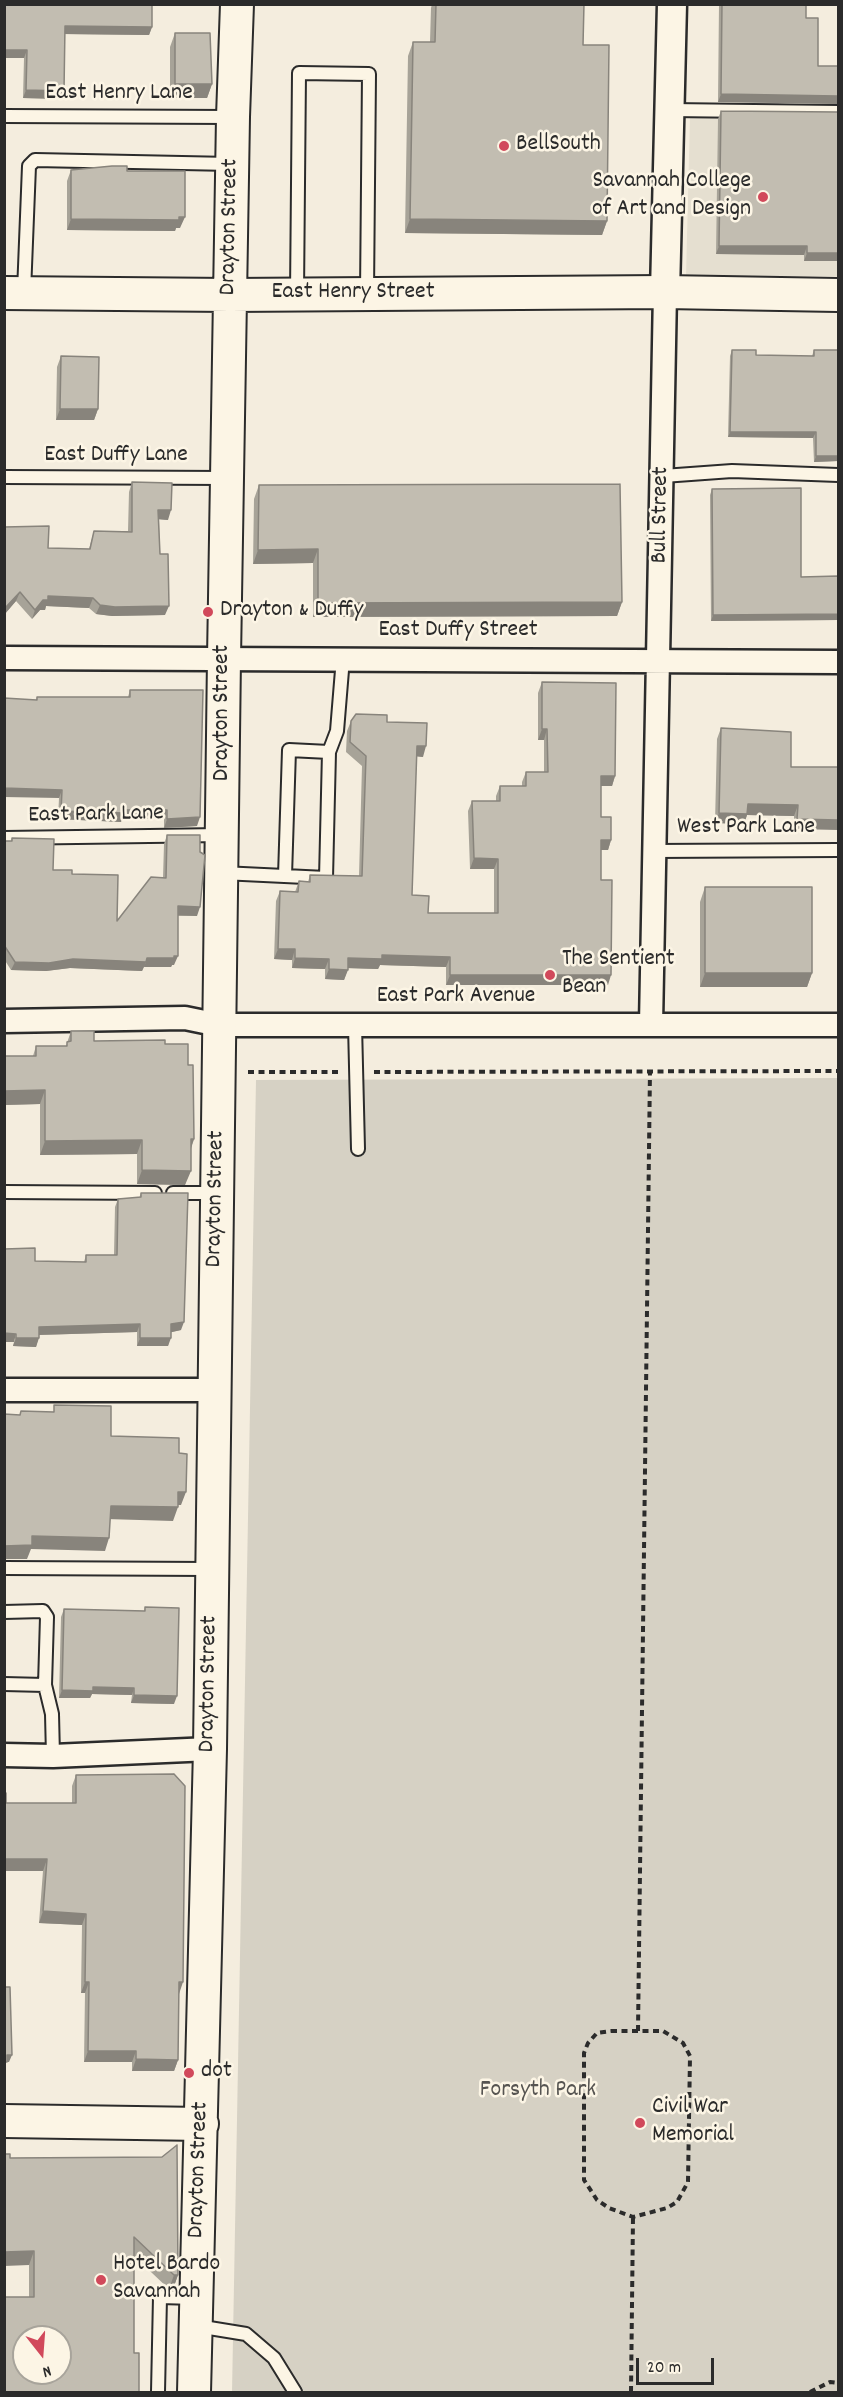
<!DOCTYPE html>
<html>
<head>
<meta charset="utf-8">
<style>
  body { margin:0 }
  #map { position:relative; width:843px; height:2397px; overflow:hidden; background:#f4edde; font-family:Dekko,sans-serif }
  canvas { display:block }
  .frame { position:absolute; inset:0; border:6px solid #2b2b2b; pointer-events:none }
  .north { position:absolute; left:12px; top:2325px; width:60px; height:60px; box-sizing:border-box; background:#fcf5e5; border:2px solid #a8a49b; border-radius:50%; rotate:163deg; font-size:16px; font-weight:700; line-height:24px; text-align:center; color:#2b2b2b }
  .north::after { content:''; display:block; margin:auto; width:21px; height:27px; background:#d1495b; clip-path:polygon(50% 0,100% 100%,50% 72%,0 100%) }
  .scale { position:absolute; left:636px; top:2358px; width:78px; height:27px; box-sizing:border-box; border:3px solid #2b2b2b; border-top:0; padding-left:8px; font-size:18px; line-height:21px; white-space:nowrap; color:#2b2b2b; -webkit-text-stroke:4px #fcf5e5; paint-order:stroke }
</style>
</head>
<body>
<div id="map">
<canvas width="843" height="2397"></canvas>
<div class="frame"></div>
<div class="north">N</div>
<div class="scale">20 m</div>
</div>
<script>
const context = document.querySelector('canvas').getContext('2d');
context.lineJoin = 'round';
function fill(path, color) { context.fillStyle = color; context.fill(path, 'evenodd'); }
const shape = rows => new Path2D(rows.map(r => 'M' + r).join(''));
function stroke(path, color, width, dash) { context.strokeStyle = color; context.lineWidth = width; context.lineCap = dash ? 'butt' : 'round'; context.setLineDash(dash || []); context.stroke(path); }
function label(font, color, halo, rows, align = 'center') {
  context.font = font + ' Dekko,sans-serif'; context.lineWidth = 5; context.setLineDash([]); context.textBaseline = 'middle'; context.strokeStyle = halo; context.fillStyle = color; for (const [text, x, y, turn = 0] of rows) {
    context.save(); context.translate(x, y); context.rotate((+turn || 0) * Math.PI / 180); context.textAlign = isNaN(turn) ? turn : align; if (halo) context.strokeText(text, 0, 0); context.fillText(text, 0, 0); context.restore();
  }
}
const built = shape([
  [690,117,838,119,838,276,686,277]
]);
const green = shape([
  [838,1078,838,2392,232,2392,256,1080]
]);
const path = shape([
  [248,1072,339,1072],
  [374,1072,838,1071],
  [611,2031,663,2031,683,2043,690,2056,688,2182,677,2202,667,2208,633,2217,609,2208,597,2200,584,2180,584,2053,588,2043,597,2033,611,2031],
  [638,2031,650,1070],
  [631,2392,633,2217],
  [810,2392,830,2382,838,2383]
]);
const service = shape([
  [670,110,838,112],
  [4,116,231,117],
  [24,292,29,166,35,160,231,164],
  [297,294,299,73,369,74,367,293],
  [663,476,732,471,838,475],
  [4,477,227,478],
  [4,838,222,835],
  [653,851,838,850],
  [222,873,326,878,329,752,337,731,343,658],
  [285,876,289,750,329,752],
  [355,1025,358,1149],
  [4,1192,155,1193],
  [173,1193,215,1193],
  [4,1568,210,1569],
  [4,1612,43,1611,47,1617,45,1685,52,1714,53,1756],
  [4,1684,45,1685],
  [197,2326,246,2334,274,2358,295,2392],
  [158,2392,160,2297,195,2298]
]);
const minor = shape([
  [4,658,838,662],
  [4,1021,185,1018,219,1025,838,1025],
  [651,1024,665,292],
  [4,1390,215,1390],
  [4,1755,53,1756,210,1749]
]);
const tertiary = shape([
  [665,292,672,4]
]);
const secondary = shape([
  [4,293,230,295,665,292,838,295],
  [4,2121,202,2124],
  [194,2392,210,1749,224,658,233,117,237,4]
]);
const wall = shape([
  [4,4,152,27,149,35,65,34,61,99,23,98,24,58],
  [432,4,584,4,583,45,607,221,602,235,405,233,408,56,413,42,430,42,431,8],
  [719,4,806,4,806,18,818,66,838,66,838,104,718,102],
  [175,33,212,84,207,98,170,98,170,47],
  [721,111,838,112,838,261,804,261,804,255,716,254,718,119],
  [71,170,127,171,180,228,176,228,175,231,67,230,67,181],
  [732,350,756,355,812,356,814,350,838,350,838,461,814,462,813,438,728,437,730,356],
  [61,356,98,409,94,420,56,420,57,367],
  [132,482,168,520,159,519,160,554,165,615,112,616,96,614,89,608,46,606,45,610,40,610,32,619,16,601,4,615,48,548,89,549,94,531,128,531,129,492],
  [259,485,622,602,617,616,313,617,313,563,253,564,254,499],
  [712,489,801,577,838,576,838,620,711,621,710,495],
  [542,682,615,776,612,786,601,786,601,817,611,840,608,850,601,850,601,880,608,985,446,985,446,967,380,965,378,969,348,968,344,980,325,979,325,969,292,968,292,960,274,959,276,901,280,891,295,892,299,881,308,882,310,875,359,876,362,766,346,752,347,731,351,721,387,722,423,757,416,756,412,895,428,913,494,913,494,869,470,869,468,811,472,801,496,801,496,796,500,786,522,786,522,782,526,772,544,772,544,740,538,740,538,693],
  [130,690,197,826,164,828,164,819,122,818,121,822,58,819,59,798,36,700,37,697,128,697],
  [721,728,791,767,838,767,794,829,794,816,747,815,744,824,715,823,717,739],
  [167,835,197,916,178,916,174,965,172,965,171,967,144,967,142,971,70,968,46,971,11,970,4,959,4,841,11,841,12,838,53,870,72,874,117,921,163,878,164,844],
  [705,887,812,973,807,987,700,987,700,902],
  [71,1031,94,1041,165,1044,188,1065,194,1139,191,1149,185,1185,137,1184,137,1154,40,1155,40,1104,4,1105,4,1056,33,1056,36,1046,66,1046],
  [141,1193,181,1330,171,1332,168,1346,137,1346,137,1332,39,1335,36,1347,13,1346,14,1342,35,1261,84,1262,86,1255,114,1255,115,1207,118,1199,139,1198],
  [145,1607,174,1704,131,1703,132,1695,92,1694,90,1698,59,1698,61,1617,64,1609,144,1611],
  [76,1775,179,1993,178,2060,174,2071,132,2071,132,2062,84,2062,85,1993,81,1993,82,1925,39,1923,43,1871,4,1871,4,1793,6,1803,72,1803,72,1786],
  [162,2157,178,2275,173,2289,169,2289,134,2256,134,2353,29,2297,29,2265,10,2158]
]);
const shadedWall = shape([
  [65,26,152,27,149,35,62,34],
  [4,50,27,50,24,58,4,58],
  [175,84,212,84,207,98,170,98],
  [26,90,64,91,61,99,23,98],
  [721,94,838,96,838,104,718,102],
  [185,217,180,228,176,228,175,231,67,230,71,219],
  [410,219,607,221,602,235,405,233],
  [719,246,807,246,804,255,716,254],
  [807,253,838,253,838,261,804,261],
  [60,409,98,409,94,420,56,420],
  [730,432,816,432,813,438,728,437],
  [816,456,838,456,838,461,814,462],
  [158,510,171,510,168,520,155,519],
  [318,549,313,563,253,564,258,550],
  [20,592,16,601,4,615,4,609],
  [48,596,93,598,89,608,46,606,45,610,40,610,32,619,35,610,43,600],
  [622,602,617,616,313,617,318,603],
  [100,605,169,606,165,615,112,616,96,614],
  [838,614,838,620,711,621,713,615],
  [542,729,547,729,544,740,538,740],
  [417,746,426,746,423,757,413,756],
  [601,776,615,776,612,786,597,786],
  [4,788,62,790,59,798,4,797],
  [748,804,798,805,794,816,747,815,744,824,715,823,719,813],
  [124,810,167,810,164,819,122,818,121,822,58,819,61,811],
  [200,817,197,826,164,828,167,819],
  [797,819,838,820,838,830,794,829],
  [601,840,611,840,608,850,597,850],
  [474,858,498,859,494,869,470,869],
  [178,906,200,907,197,916,175,915],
  [278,949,295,949,292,960,274,959],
  [382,955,450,957,446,967,380,965,378,969,345,968,348,958],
  [174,956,178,956,174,965,172,965,171,967,144,967,147,958],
  [295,958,329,959,325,969,292,968],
  [73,959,146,962,142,971,70,968,46,971,11,970,15,962],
  [329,969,348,970,344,980,325,979],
  [705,973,812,973,807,987,700,987],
  [450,975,611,975,608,985,446,985],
  [45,1090,40,1104,4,1105,4,1091],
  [191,1139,194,1139,189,1153],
  [142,1140,137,1154,40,1155,45,1141],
  [142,1170,191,1171,185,1185,137,1184],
  [184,1322,181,1330,168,1333,171,1324],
  [140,1324,137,1332,36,1335,39,1327],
  [4,1333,16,1334,14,1342,4,1342],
  [16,1338,39,1338,36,1347,13,1346],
  [140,1338,171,1338,168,1346,137,1346],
  [178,1492,186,1492,181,1505,174,1505],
  [111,1506,178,1507,173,1521,106,1519],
  [32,1536,109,1538,105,1551,31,1549,27,1559,4,1559,4,1546],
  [93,1687,134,1688,132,1695,92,1694,90,1698,59,1698,62,1690],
  [134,1695,177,1696,174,1704,131,1703],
  [4,1859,47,1859,43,1871,4,1871],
  [43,1911,86,1914,82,1925,39,1923],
  [85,1982,89,1982,85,1993,81,1993],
  [179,1982,183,1982,179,1994],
  [88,2051,136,2051,132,2062,84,2062],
  [7,2055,12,2055,9,2062,4,2062],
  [136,2059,178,2060,174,2071,132,2071],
  [34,2251,29,2265,4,2266,4,2252],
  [174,2275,178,2275,173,2289,169,2289]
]);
const building = shape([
  [4,4,152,4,152,27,65,26,64,91,26,90,27,50,4,50,4,4],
  [436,4,584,4,583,45,609,45,607,221,410,219,413,42,435,42,436,4],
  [722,4,806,4,806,18,818,18,818,66,838,66,838,96,721,94,722,4],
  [175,33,210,33,212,84,175,84,175,33],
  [721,111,838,112,838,253,807,253,807,246,719,246,721,111],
  [112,166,127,166,127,171,185,171,185,217,179,217,179,220,71,219,71,170,112,166],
  [732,350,756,350,756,355,814,356,814,350,838,350,838,456,816,456,816,432,730,432,732,350],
  [61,356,99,357,98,409,60,409,61,356],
  [132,482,172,483,171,510,158,510,160,554,168,554,169,606,115,607,100,605,93,598,48,596,48,600,43,600,35,610,20,592,4,609,4,527,49,526,48,548,90,549,94,531,132,532,132,482],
  [620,484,622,602,318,603,318,549,258,550,259,485,620,484],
  [801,488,801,577,838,576,838,614,713,615,712,489,801,488],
  [542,682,616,683,615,776,601,776,601,817,611,817,611,840,601,840,601,880,612,880,611,975,450,975,450,957,382,955,382,959,348,958,348,970,329,969,329,959,295,958,295,949,278,949,280,891,298,892,299,881,310,882,310,875,362,876,366,756,350,742,351,721,356,714,387,715,387,722,427,723,426,746,417,746,412,895,429,896,428,913,498,913,498,859,474,858,472,801,500,801,500,786,526,786,526,772,548,772,547,729,542,729,542,682],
  [130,690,203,690,200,817,167,819,167,810,124,810,124,813,61,811,62,790,4,788,4,698,37,700,37,697,130,697,130,690],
  [721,728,791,732,791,767,838,767,838,820,797,819,798,805,748,804,747,814,719,813,721,728],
  [167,835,200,835,200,852,205,855,200,907,178,906,178,956,174,956,174,958,147,958,146,962,73,959,49,963,15,962,4,945,4,841,12,841,12,838,54,839,53,870,72,870,72,874,118,875,117,921,151,877,166,878,167,835],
  [705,887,812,887,812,973,705,973,705,887],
  [71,1031,94,1031,94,1041,165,1040,165,1044,188,1044,188,1065,193,1065,194,1139,191,1139,191,1171,142,1170,142,1140,45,1141,45,1090,4,1091,4,1056,36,1056,36,1046,67,1046,67,1042,71,1041,71,1031],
  [141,1193,188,1193,184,1322,171,1324,171,1338,140,1338,140,1324,39,1327,39,1338,16,1338,16,1334,4,1333,4,1249,35,1248,35,1261,86,1262,86,1255,117,1255,118,1199,141,1197,141,1193],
  [54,1405,111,1406,111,1436,179,1438,179,1453,187,1454,186,1492,178,1492,178,1507,111,1506,109,1538,32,1536,32,1545,4,1546,4,1414,20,1415,21,1411,54,1412,54,1405],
  [145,1607,179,1608,177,1696,134,1695,134,1688,93,1687,93,1691,62,1690,64,1609,145,1611,145,1607],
  [174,1774,185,1786,183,1982,179,1982,178,2060,136,2059,136,2051,88,2051,89,1982,85,1982,86,1914,43,1911,47,1859,4,1859,4,1793,6,1793,6,1803,76,1803,76,1775,174,1774],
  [4,1987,10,1987,12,2055,7,2055,7,2062,4,2062,4,1987],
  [177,2145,178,2275,174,2275,134,2237,134,2353,139,2353,139,2392,4,2392,4,2297,34,2297,34,2251,4,2252,4,2154,10,2154,10,2158,162,2157,177,2145],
  [24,2337,60,2337,60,2373,24,2373,24,2337]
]);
const markers = [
  [504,146,6,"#d1495b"],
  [763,197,6,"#d1495b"],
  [208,612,6,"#d1495b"],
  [550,975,6,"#d1495b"],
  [189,2073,6,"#d1495b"],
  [640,2123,6,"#d1495b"],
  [101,2280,6,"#d1495b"]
];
const streetNames = [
  ["East Henry Lane",119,95],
  ["Drayton Street",231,227,-89],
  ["East Henry Street",353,294],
  ["East Duffy Lane",116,457],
  ["Bull Street",662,515,-89],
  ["East Duffy Street",458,632],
  ["Drayton Street",224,713,-90],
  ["East Park Lane",96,816,-1],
  ["West Park Lane",746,829],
  ["East Park Avenue",456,998],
  ["Drayton Street",217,1199,-89],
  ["Drayton Street",210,1684,-89],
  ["Drayton Street",200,2170,-88]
];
const poiNames = [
  ["BellSouth",516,146],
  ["Savannah College",751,183,"right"],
  ["of Art and Design",751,211,"right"],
  ["Drayton & Duffy",220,612],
  ["The Sentient",562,961],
  ["Bean",562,989],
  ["dot",201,2073],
  ["Civil War",652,2109],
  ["Memorial",652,2137],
  ["Hotel Bardo",113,2266],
  ["Savannah",113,2294]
];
const parkNames = [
  ["Forsyth Park",538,2092]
];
fill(built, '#e5dfd0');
fill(green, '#d6d1c4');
stroke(service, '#2b2b2b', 16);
stroke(minor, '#2b2b2b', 27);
stroke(tertiary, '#2b2b2b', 33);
stroke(secondary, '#2b2b2b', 36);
stroke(path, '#2b2b2b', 4, [6, 4.5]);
stroke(service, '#fcf5e5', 12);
stroke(minor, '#fcf5e5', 22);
stroke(tertiary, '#fcf5e5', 28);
stroke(secondary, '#fcf5e5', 32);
fill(wall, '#a7a398');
fill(shadedWall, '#88847c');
fill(building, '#c2bdb1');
stroke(building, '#88847c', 1.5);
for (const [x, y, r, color] of markers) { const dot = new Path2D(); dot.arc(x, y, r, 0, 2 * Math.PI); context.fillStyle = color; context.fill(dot); stroke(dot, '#fcf5e5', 2); }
label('24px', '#2b2b2b', '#fcf5e5', streetNames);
label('24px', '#2b2b2b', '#fcf5e5', poiNames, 'left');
label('24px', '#565451', '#fcf5e5', parkNames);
</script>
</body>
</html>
